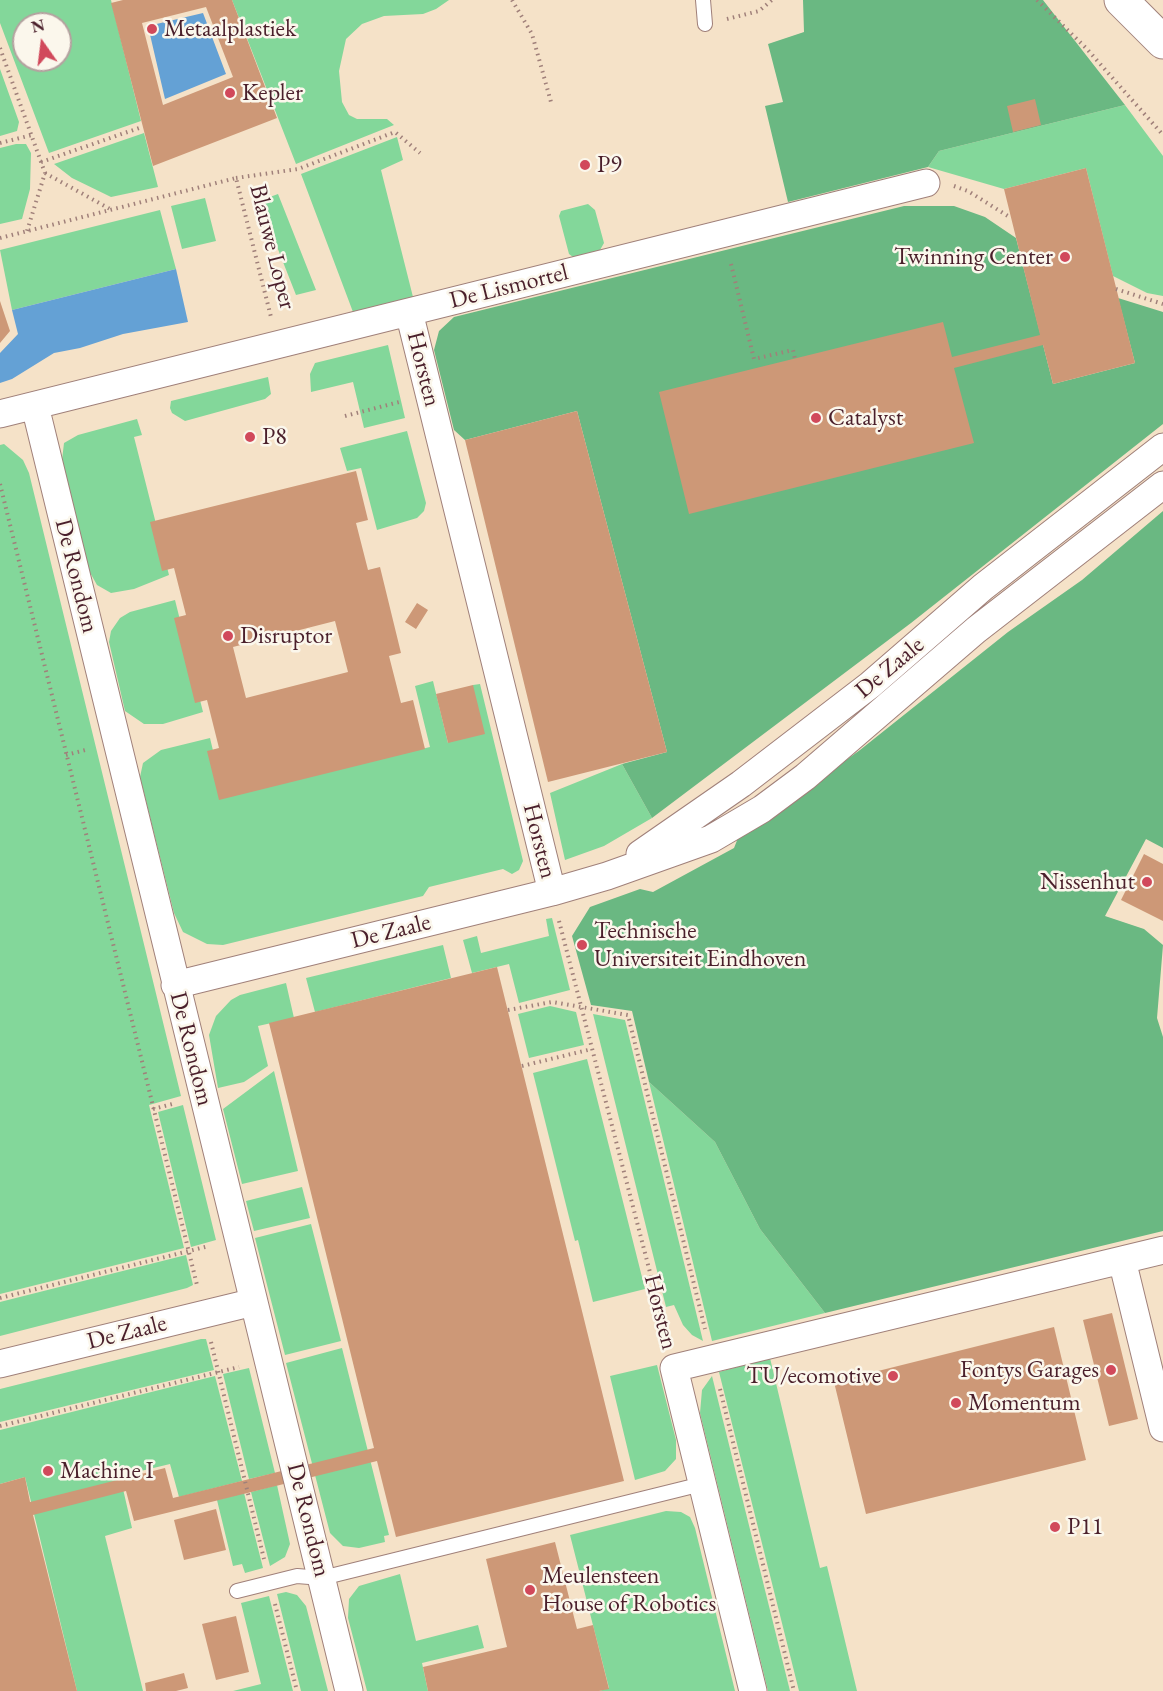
<!DOCTYPE html>
<html>
<head>
<meta charset="utf-8">
<style>
  body { margin:0 }
  #map { position:relative; width:1163px; height:1691px; overflow:hidden; background:#f5e2c8; font-family:"EB Garamond",serif }
  canvas { display:block }
  .north { position:absolute; left:12px; top:12px; width:60px; height:60px; box-sizing:border-box; background:#fbf7ec; border:2px solid #b4a19f; border-radius:50%; rotate:346deg; font-size:16px; font-weight:700; line-height:24px; text-align:center; color:#4a1f2b }
  .north::after { content:''; display:block; margin:auto; width:21px; height:27px; background:#d1495b; clip-path:polygon(50% 0,100% 100%,50% 72%,0 100%) }
</style>
</head>
<body>
<div id="map">
<canvas width="1163" height="1691"></canvas>
<div class="north">N</div>
</div>
<script>
const context = document.querySelector('canvas').getContext('2d');
context.lineJoin = 'round';
function fill(path, color) { context.fillStyle = color; context.fill(path, 'evenodd'); }
const shape = rows => new Path2D(rows.map(r => 'M' + r).join(''));
function stroke(path, color, width, dash) { context.strokeStyle = color; context.lineWidth = width; context.lineCap = dash ? 'butt' : 'round'; context.setLineDash(dash || []); context.stroke(path); }
function label(font, color, halo, rows, align = 'center') {
  context.font = font + ' "EB Garamond",serif'; context.lineWidth = 5; context.setLineDash([]); context.textBaseline = 'middle'; context.strokeStyle = halo; context.fillStyle = color; for (const [text, x, y, turn = 0] of rows) {
    context.save(); context.translate(x, y); context.rotate((+turn || 0) * Math.PI / 180); context.textAlign = isNaN(turn) ? turn : align; if (halo) context.strokeText(text, 0, 0); context.fillText(text, 0, 0); context.restore();
  }
}
const green = shape([
  [0,0,111,0,141,121,49,153,0,23],
  [24,24,60,24,60,60,24,60],
  [232,0,449,0,436,9,423,14,384,16,362,24,346,39,339,71,342,102,349,115,357,119,387,119,394,125,296,164],
  [0,69,19,122,17,131,0,136],
  [1125,105,1163,156,1163,296,1147,293,1113,276,1086,168,1004,189,928,167,939,151],
  [144,133,158,187,111,197,72,178,54,164],
  [397,137,403,160,381,170,413,297,353,312,301,174],
  [16,144,26,144,31,153,30,189,22,219,0,224,0,148],
  [278,194,316,290,296,295,259,201],
  [205,198,216,241,182,249,171,206],
  [588,204,595,210,604,243,600,250,573,257,569,254,559,216,561,211],
  [160,210,176,269,12,310,0,250],
  [388,345,405,418,364,428,353,382,311,392,310,374,315,363],
  [268,377,271,394,265,399,185,421,172,413,170,408,171,401],
  [137,419,142,435,134,437,169,575,134,589,111,593,97,585,88,569,62,460,64,443,78,435],
  [407,431,426,503,424,511,417,518,377,530,361,468,347,471,340,448],
  [4,444,23,460,29,473,181,1096,149,1105,184,1248,0,1294,0,445],
  [175,600,203,712,163,724,144,724,125,711,109,642,111,631,120,618,130,612],
  [433,681,448,743,473,685,480,684,523,861,519,870,512,874,503,869,429,887,423,896,223,945,207,944,183,932,174,913,140,777,143,763,161,750,210,738,224,797,430,747,415,686],
  [622,764,652,818,604,846,565,860,550,793],
  [552,918,570,990,519,1003,509,964,472,973,463,940,477,936,481,953,549,936,546,919],
  [443,945,451,978,315,1012,306,978],
  [286,983,294,1018,258,1026,268,1066,244,1082,218,1088,209,1035,216,1016,231,1000,240,995],
  [550,1006,576,1012,584,1045,529,1058,518,1014],
  [593,1014,625,1020,703,1341,692,1335,683,1325,674,1305,666,1307],
  [587,1059,645,1289,593,1302,578,1240,575,1241,533,1073],
  [274,1071,298,1171,242,1184,223,1109],
  [649,1082,715,1142,760,1229,825,1313,712,1341],
  [183,1105,216,1240,191,1247,158,1112],
  [302,1187,310,1218,254,1231,246,1201],
  [311,1224,341,1341,285,1355,255,1238],
  [186,1255,193,1285,187,1288,0,1336,0,1302],
  [201,1339,206,1339,214,1370,0,1422,0,1389],
  [342,1348,389,1535,384,1536,385,1542,359,1548,343,1546,330,1533,286,1363],
  [770,1358,820,1568,827,1566,857,1691,799,1691,719,1372],
  [657,1365,676,1440,676,1459,665,1471,635,1480,610,1376],
  [249,1368,275,1473,249,1479,223,1374],
  [215,1376,242,1481,179,1497,170,1464,120,1476,132,1528,105,1536,143,1691,77,1691,25,1477,0,1484,0,1430],
  [712,1376,790,1691,768,1691,700,1413,702,1390],
  [277,1485,290,1544,285,1557,270,1566,251,1492],
  [244,1493,263,1568,245,1573,242,1564,233,1566,217,1500],
  [666,1511,681,1512,690,1517,695,1528,735,1691,599,1691,609,1688,570,1535],
  [400,1574,416,1641,478,1625,484,1648,422,1663,428,1691,367,1691,348,1618,349,1599,359,1586],
  [286,1592,297,1595,306,1606,328,1691,301,1691,277,1594],
  [269,1596,293,1691,233,1691,261,1684,241,1603]
]);
const forest = shape([
  [803,0,1043,0,1125,105,939,151,928,167,788,202,765,106,783,102,768,44,804,32],
  [904,206,954,206,985,217,1016,238,1053,384,1135,363,1118,298,1163,312,1163,424,911,623,652,818,622,764,667,752,577,411,465,440,454,430,434,350,439,331,454,317],
  [1163,511,1163,848,1146,839,1105,916,1144,929,1163,945,1157,1018,1163,1037,1163,1231,825,1313,760,1229,715,1142,649,1082,632,1011,591,1005,572,936,590,907,640,889,653,892,734,848,738,838,860,750,1008,632,1082,580]
]);
const water = shape([
  [203,13,226,74,165,99,148,26],
  [176,269,188,322,123,334,80,348,54,353,12,379,0,383,0,353,18,334,12,310]
]);
const building = shape([
  [123,0,232,0,277,118,153,166,111,3],
  [206,7,233,77,163,105,142,23],
  [1035,99,1041,125,1013,132,1007,106],
  [1086,168,1135,363,1053,384,1043,345,954,368,974,443,689,514,659,392,943,322,952,357,1040,335,1004,189],
  [0,301,10,331,0,343],
  [577,411,667,752,548,782,465,440],
  [356,471,368,520,356,523,368,570,380,567,401,653,389,656,401,703,413,700,425,749,219,800,207,751,219,748,207,700,195,703,174,618,186,615,174,568,162,571,150,522],
  [335,621,348,672,246,698,233,647],
  [417,603,428,610,416,629,405,622],
  [473,685,485,734,448,743,436,694],
  [1144,854,1163,864,1163,921,1121,900],
  [497,967,624,1481,396,1537,377,1461,134,1521,126,1491,33,1515,77,1691,0,1691,0,1484,25,1477,30,1502,165,1468,173,1498,374,1448,269,1023],
  [1112,1313,1138,1419,1109,1426,1083,1320],
  [1054,1327,1086,1460,866,1514,834,1382],
  [216,1509,226,1550,184,1560,174,1520],
  [555,1542,577,1629,593,1625,609,1689,599,1691,428,1691,423,1667,507,1647,486,1559],
  [236,1616,249,1672,216,1680,202,1624],
  [184,1673,188,1688,176,1691,146,1691,145,1683]
]);
const path = shape([
  [512,0,532,34,551,102],
  [1037,0,1087,49,1163,135],
  [727,19,759,11,772,0],
  [0,48,45,173,27,231],
  [0,143,32,135],
  [41,162,139,128],
  [45,173,110,209],
  [236,178,298,169,395,132,420,153],
  [954,186,968,191,1011,218],
  [0,238,236,178,271,317],
  [731,264,754,359,793,350,795,359],
  [1116,289,1163,304],
  [345,416,399,402],
  [0,484,197,1285],
  [66,755,89,749],
  [559,921,667,1338],
  [508,1010,552,1002,628,1015,705,1329],
  [522,1066,592,1049],
  [153,1109,176,1103],
  [0,1298,209,1246],
  [211,1342,264,1559],
  [720,1389,794,1691],
  [0,1426,239,1367],
  [275,1604,297,1691]
]);
const service = shape([
  [703,0,705,24],
  [237,1591,297,1576,322,1578,702,1484]
]);
const minor = shape([
  [409,312,552,892],
  [35,406,349,1691],
  [0,414,926,183],
  [640,854,741,784,870,685,983,587,1163,447],
  [175,985,552,892,607,876,711,839,762,809,805,777,976,630,1163,485],
  [1122,1260,1163,1428],
  [0,1364,254,1302],
  [753,1691,674,1368,1163,1250]
]);
const primary = shape([
  [1121,0,1163,42]
]);
const markers = [
  [152,29,6,"#d1495b"],
  [230,93,6,"#d1495b"],
  [585,165,6,"#d1495b"],
  [1065,257,6,"#d1495b"],
  [816,418,6,"#d1495b"],
  [250,437,6,"#d1495b"],
  [228,636,6,"#d1495b"],
  [1147,882,6,"#d1495b"],
  [582,945,6,"#d1495b"],
  [1111,1370,6,"#d1495b"],
  [893,1376,6,"#d1495b"],
  [956,1403,6,"#d1495b"],
  [48,1471,6,"#d1495b"],
  [1055,1527,6,"#d1495b"],
  [530,1590,6,"#d1495b"]
];
const poiNames = [
  ["Metaalplastiek",164,29],
  ["Kepler",242,93],
  ["P9",597,165],
  ["Twinning Center",1053,257,"right"],
  ["Catalyst",828,418],
  ["P8",262,437],
  ["Disruptor",240,636],
  ["Nissenhut",1135,882,"right"],
  ["Technische",594,931],
  ["Universiteit Eindhoven",594,959],
  ["Fontys Garages",1099,1370,"right"],
  ["TU/ecomotive",881,1376,"right"],
  ["Momentum",968,1403],
  ["Machine I",60,1471],
  ["P11",1067,1527],
  ["Meulensteen",542,1576],
  ["House of Robotics",542,1604]
];
const streetNames = [
  ["Blauwe Loper",272,247,76],
  ["De Lismortel",509,287,-14],
  ["Horsten",423,369,76],
  ["De Rondom",76,576,76],
  ["De Zaale",890,668,-40],
  ["Horsten",539,841,76],
  ["De Zaale",391,932,-14],
  ["De Rondom",191,1049,76],
  ["Horsten",660,1312,76],
  ["De Zaale",127,1333,-14],
  ["De Rondom",308,1520,76]
];
fill(green, '#83d79a');
fill(forest, '#6ab882');
fill(water, '#64a1d5');
fill(building, '#cd9877');
stroke(service, '#a0807a', 16);
stroke(minor, '#a0807a', 29);
stroke(primary, '#a0807a', 35);
stroke(path, '#a0807a', 4, [1.5, 4.5]);
stroke(service, '#fff', 14);
stroke(minor, '#fff', 27);
stroke(primary, '#fff', 33);
for (const [x, y, r, color] of markers) { const dot = new Path2D(); dot.arc(x, y, r, 0, 2 * Math.PI); context.fillStyle = color; context.fill(dot); stroke(dot, '#fbf7ec', 2); }
label('24px', '#4a1f2b', '#fbf7ec', poiNames, 'left');
label('24px', '#4a1f2b', '#fbf7ec', streetNames);
</script>
</body>
</html>
